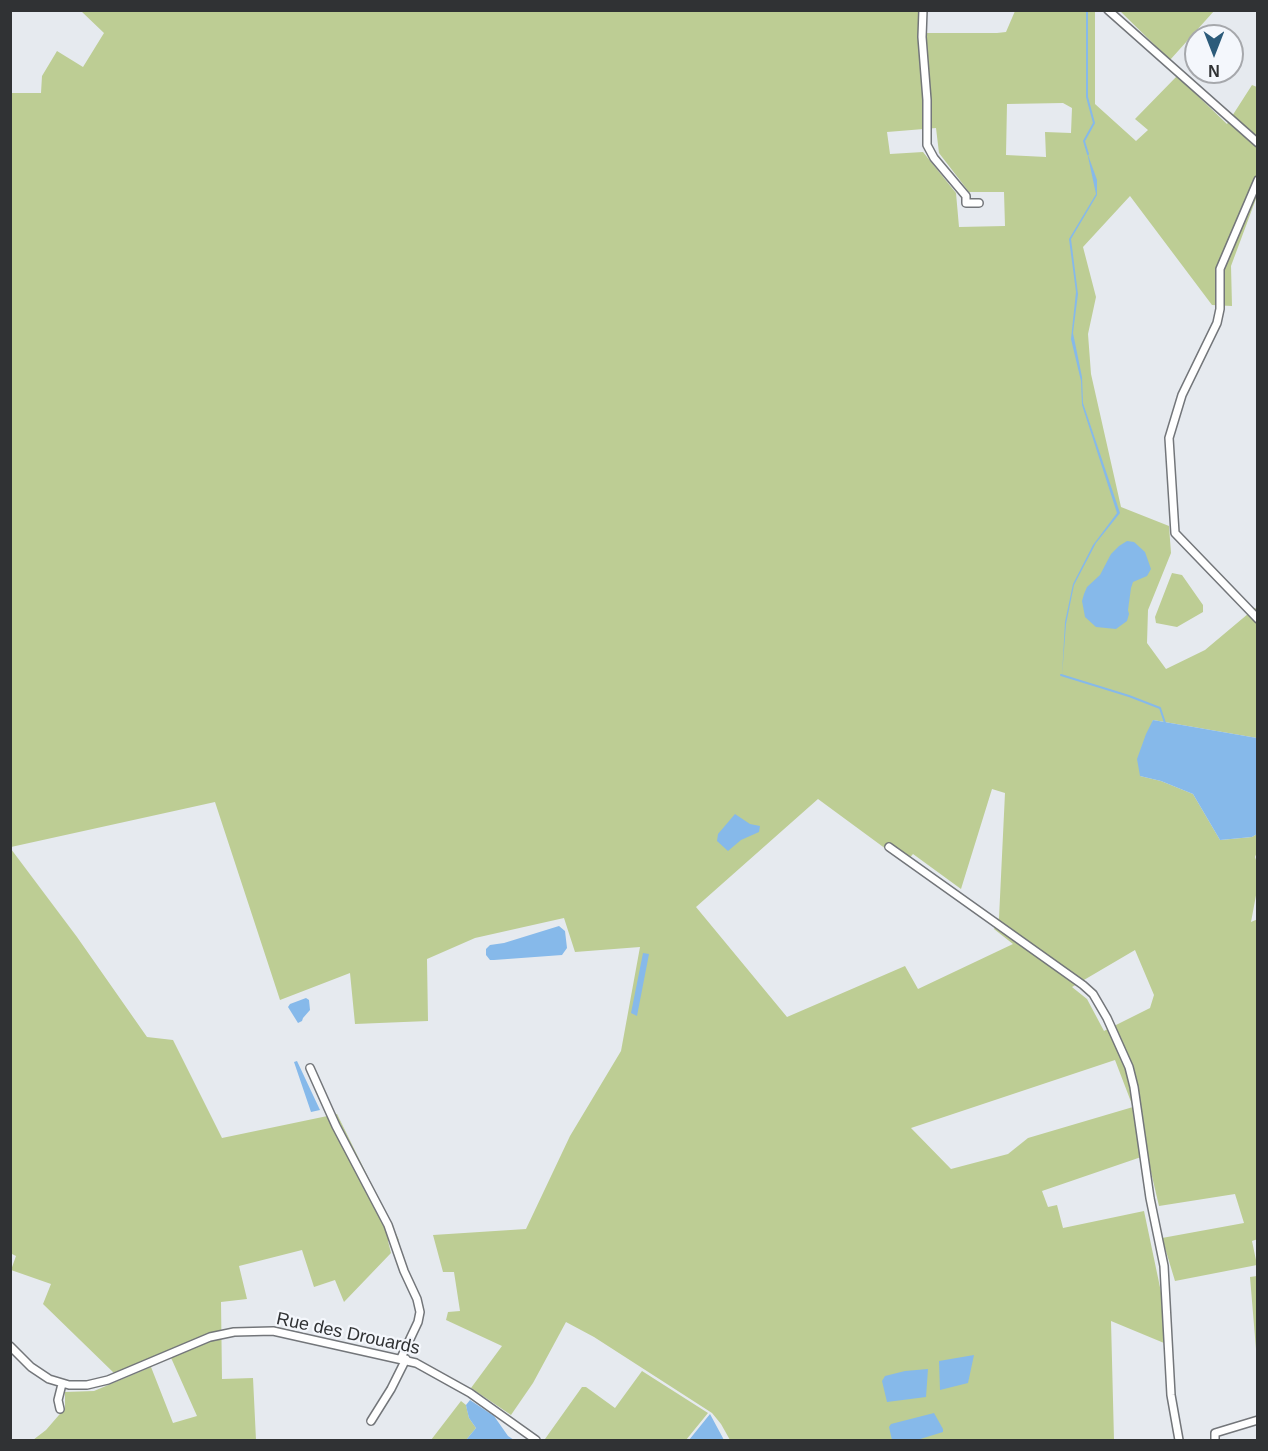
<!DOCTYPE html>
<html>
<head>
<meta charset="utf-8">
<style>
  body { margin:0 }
  #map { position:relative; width:1268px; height:1451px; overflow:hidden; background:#e6eaef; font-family:Helvetica,sans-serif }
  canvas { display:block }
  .frame { position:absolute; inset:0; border:12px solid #303234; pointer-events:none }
  .north { position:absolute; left:1184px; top:24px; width:60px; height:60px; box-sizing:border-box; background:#f4f7fc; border:2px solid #a6a8ac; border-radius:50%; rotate:180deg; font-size:16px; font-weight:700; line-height:24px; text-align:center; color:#303234 }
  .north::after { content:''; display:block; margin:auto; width:21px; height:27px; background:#2c5b7a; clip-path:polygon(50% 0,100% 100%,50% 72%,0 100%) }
</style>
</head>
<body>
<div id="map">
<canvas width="1268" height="1451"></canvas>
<div class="frame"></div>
<div class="north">N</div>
</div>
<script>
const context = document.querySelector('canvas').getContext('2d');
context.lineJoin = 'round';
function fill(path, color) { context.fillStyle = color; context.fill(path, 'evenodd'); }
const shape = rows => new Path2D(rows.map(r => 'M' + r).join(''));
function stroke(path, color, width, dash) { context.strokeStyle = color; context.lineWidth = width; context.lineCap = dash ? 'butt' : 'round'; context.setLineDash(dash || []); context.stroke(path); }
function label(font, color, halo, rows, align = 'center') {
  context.font = font + ' Helvetica,sans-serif'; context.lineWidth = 4.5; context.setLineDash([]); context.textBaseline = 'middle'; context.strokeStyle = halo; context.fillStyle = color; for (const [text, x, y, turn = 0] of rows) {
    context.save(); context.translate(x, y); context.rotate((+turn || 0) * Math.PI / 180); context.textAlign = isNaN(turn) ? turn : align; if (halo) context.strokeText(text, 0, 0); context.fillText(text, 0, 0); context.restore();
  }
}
const green = shape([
  [920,10,918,33,997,33,1006,32,1015,11,1095,11,1095,104,1136,141,1148,130,1135,119,1177,76,1227,124,1252,85,1257,87,1257,196,1231,266,1232,306,1212,305,1130,196,1083,247,1096,297,1088,334,1091,374,1121,507,1169,526,1171,553,1148,610,1147,643,1166,669,1205,650,1255,608,1258,610,1257,738,1153,720,1140,776,1161,781,1193,794,1220,840,1252,837,1257,834,1257,852,1255,857,1257,863,1257,890,1251,922,1258,919,1258,1239,1252,1241,1257,1265,1175,1281,1162,1238,1244,1223,1235,1194,1159,1206,1147,1155,1042,1191,1048,1207,1057,1205,1063,1228,1144,1211,1161,1292,1164,1343,1111,1321,1114,1440,730,1440,721,1424,712,1413,594,1337,566,1322,533,1383,511,1415,471,1388,502,1346,446,1320,448,1312,460,1311,454,1272,443,1272,433,1235,526,1229,570,1136,621,1051,640,947,575,952,564,918,475,938,427,959,428,1021,355,1024,350,973,280,1000,215,802,11,847,11,93,41,93,42,76,57,51,83,67,104,33,81,11],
  [1063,103,1072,108,1071,133,1045,132,1046,157,1006,155,1007,104],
  [936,128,939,153,969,192,1004,192,1005,226,959,227,956,193,923,152,890,154,887,132],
  [992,789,1005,793,999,918,994,929,1013,944,918,989,905,966,787,1017,696,907,818,799,905,863,913,854,961,889],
  [1135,950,1154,995,1150,1008,1104,1031,1087,999,1072,987],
  [1115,1060,1133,1107,1028,1138,1008,1154,951,1169,911,1128],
  [1120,11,1214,11,1170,60],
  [1172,573,1182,575,1203,605,1203,612,1177,627,1156,623,1155,617],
  [11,849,77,937,147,1037,173,1040,222,1138,337,1114,399,1240,388,1241,391,1253,344,1302,335,1280,314,1287,302,1250,239,1266,247,1299,221,1302,222,1379,253,1378,256,1440,33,1440,46,1430,65,1408,65,1392,94,1391,151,1367,173,1423,197,1416,168,1351,115,1374,43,1304,51,1284,11,1270,16,1256,10,1253],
  [1257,1276,1258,1349,1256,1349,1250,1277],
  [642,1371,708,1413,686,1440,545,1439,582,1387,586,1387,615,1408],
  [461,1401,466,1405,469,1418,476,1428,466,1440,431,1440]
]);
const water = shape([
  [1087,152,1097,180,1097,195,1071,239,1078,294,1073,333,1082,377,1083,403,1120,513,1096,543,1074,585,1066,624,1062,676,1065,622,1073,584,1093,545,1117,513,1082,405,1081,381,1071,339,1076,292,1069,239,1096,194],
  [1127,541,1134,542,1145,552,1151,569,1147,576,1133,582,1131,588,1128,610,1129,614,1127,621,1116,629,1096,627,1085,617,1082,601,1084,594,1087,587,1100,575,1111,554,1119,546],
  [1153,720,1257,738,1257,834,1252,837,1220,840,1193,794,1161,781,1140,776,1137,759,1146,734],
  [735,814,750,824,760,826,759,832,741,840,728,851,717,841,718,834],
  [559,926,565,931,567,948,562,955,494,960,490,960,486,955,486,949,490,945,504,943],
  [643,953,649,954,637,1016,631,1013],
  [306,998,309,1000,310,1010,303,1018,302,1021,298,1023,288,1007,290,1004],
  [297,1061,320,1110,311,1112,294,1062],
  [974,1355,968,1383,940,1390,939,1361],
  [928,1369,926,1397,887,1402,882,1381,885,1376,905,1371],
  [470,1400,494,1416,508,1436,514,1440,466,1440,476,1428,469,1418,467,1410,466,1405],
  [934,1413,943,1429,943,1432,917,1440,892,1440,889,1427,891,1424],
  [710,1414,724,1440,689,1440]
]);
const stream = shape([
  [1087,10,1087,97,1094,123,1084,141,1088,154],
  [1061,675,1129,696,1160,708,1165,723]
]);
const minor = shape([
  [923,10,922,37,927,100,927,145,934,158,966,196,966,203,979,203],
  [1108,10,1258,143],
  [1258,180,1220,269,1220,309,1217,323,1182,395,1169,438,1175,533,1258,619],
  [889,847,1083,985,1093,994,1107,1018,1129,1067,1134,1087,1150,1198,1164,1266,1171,1395,1179,1440],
  [310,1068,336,1126,388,1225,404,1271,417,1299,420,1312,418,1322,401,1358],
  [10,1346,31,1367,49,1379,69,1385,87,1385,108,1380,210,1337,234,1332,273,1331,416,1363,470,1393,536,1440],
  [60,1409,58,1400,62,1384],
  [371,1421,391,1389,406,1359],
  [1215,1440,1215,1433,1258,1420]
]);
const streetNames = [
  ["Rue des Drouards",348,1334,12]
];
fill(green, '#bdcd94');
fill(water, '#86b9ea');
stroke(stream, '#86b9ea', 2);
stroke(minor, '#73767a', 10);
stroke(minor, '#fff', 7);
label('18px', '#303234', '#f4f7fc', streetNames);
</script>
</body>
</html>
